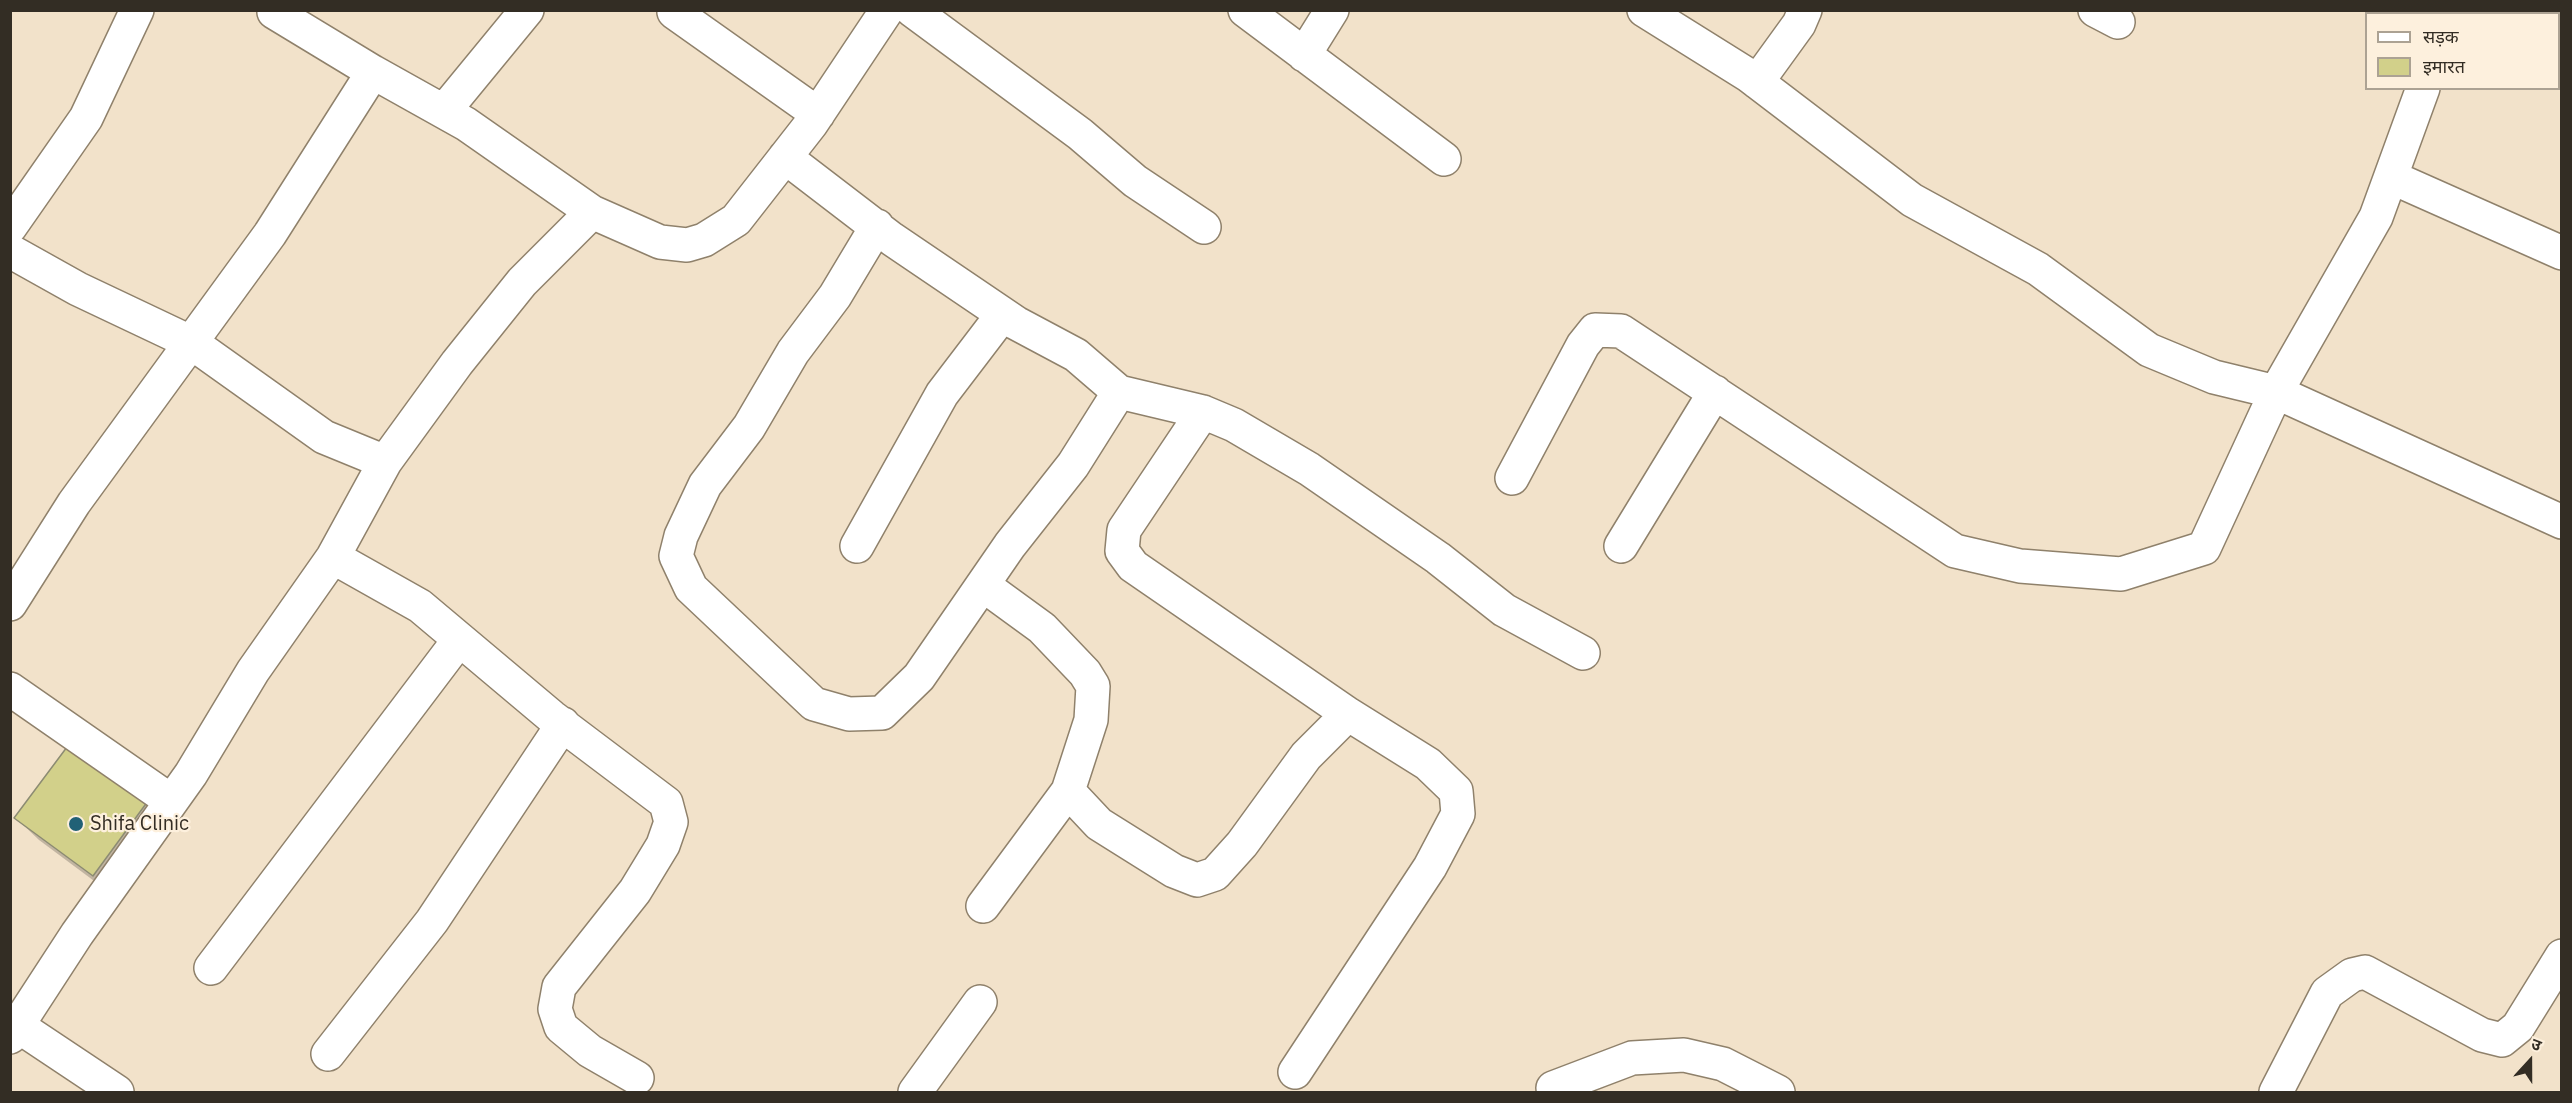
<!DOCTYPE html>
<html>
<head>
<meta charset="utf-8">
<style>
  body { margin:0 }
  #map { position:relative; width:2572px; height:1103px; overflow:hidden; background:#f2e2ca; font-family:"IBM Plex Sans","Noto Sans Devanagari",sans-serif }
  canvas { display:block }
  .frame { position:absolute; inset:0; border:12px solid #332d24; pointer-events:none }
  .legend { position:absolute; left:2365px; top:12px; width:195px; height:78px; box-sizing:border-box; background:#fdf0dd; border:2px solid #aca293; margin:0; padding:8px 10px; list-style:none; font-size:18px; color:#332d24 }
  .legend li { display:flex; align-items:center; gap:12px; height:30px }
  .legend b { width:30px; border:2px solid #aca293 }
  .north { position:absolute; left:2500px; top:1031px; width:60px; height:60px; -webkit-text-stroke:4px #fdf0dd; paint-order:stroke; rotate:21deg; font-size:16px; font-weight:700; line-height:24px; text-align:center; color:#332d24 }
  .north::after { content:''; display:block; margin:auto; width:21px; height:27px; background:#332d24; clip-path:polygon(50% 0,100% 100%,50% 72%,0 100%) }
</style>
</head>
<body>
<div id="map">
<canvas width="2572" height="1103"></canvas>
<div class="frame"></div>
<ul class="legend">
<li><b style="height:8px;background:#fff"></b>सड़क</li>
<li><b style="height:16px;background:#d2d08a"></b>इमारत</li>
</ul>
<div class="north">उ</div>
</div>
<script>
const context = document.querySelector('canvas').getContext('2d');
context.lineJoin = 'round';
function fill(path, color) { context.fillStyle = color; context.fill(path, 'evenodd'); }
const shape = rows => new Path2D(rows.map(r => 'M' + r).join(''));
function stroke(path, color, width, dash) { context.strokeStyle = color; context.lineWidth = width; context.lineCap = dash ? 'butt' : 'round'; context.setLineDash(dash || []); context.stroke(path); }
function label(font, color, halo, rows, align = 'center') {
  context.font = font + ' "IBM Plex Sans",sans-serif'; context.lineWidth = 4.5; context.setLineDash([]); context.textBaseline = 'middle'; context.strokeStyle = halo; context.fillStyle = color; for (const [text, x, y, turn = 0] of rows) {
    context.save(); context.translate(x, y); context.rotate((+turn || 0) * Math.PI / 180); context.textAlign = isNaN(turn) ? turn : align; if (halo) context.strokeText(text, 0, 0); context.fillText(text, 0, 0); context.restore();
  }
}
const shadow = shape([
  [147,802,170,825,117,898,39,840,16,818]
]);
const building = shape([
  [70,743,148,801,93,876,14,818,70,743]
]);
const minor = shape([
  [912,10,1080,134,1135,181,1204,227],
  [1245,10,1444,159],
  [1644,10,1748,75,1912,200,2038,269,2149,350,2214,377,2276,392,2562,522],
  [2095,10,2118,22],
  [274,12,373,72],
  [674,12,818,114],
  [2464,14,2466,10],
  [1304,55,1332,10],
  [1757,82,1799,24,1805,10],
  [444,111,527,10],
  [785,157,892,239,1016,323,1076,355,1119,392,1203,412,1234,425,1309,469,1438,558,1504,610,1583,653],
  [2391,177,2562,253],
  [877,226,835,296,793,352,749,427,705,485,681,536,676,556,691,588,814,704,849,714,882,713,919,677,1010,545,1073,465,1119,392],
  [10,227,86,118,137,10],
  [10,251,78,289,192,343,324,437,385,462],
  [1203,412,1124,530,1122,551,1133,566,1348,714],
  [1512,478,1583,345,1595,330,1621,331,1955,551,2020,566,2121,574,2204,548,2276,392,2376,217,2423,88],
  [857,546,942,394,1003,314],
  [1621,546,1715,392],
  [333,557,420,606,552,717,666,803,671,822,663,845,635,891,559,987,555,1009,561,1027,590,1051,637,1078],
  [983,585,1042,628,1085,673,1093,686,1091,720,1068,791,1099,824,1174,871,1197,880,1215,874,1242,844,1306,756,1348,714,1428,764,1456,791,1458,814,1430,867,1295,1072],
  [10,604,74,503,270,234,373,72,466,124,592,212],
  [10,689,171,801],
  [983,906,1068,791],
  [211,968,459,640],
  [18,1026,117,1092],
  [10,1037,77,934,191,774,253,671,333,557,385,462,457,363,522,282,592,212,660,242,687,245,704,240,736,220,811,124,887,10],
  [328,1054,432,921,563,724],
  [1553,1088,1632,1058,1684,1055,1723,1064,1778,1092],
  [915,1092,980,1002],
  [2276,1092,2327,993,2352,975,2365,972,2482,1035,2502,1040,2518,1027,2562,956]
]);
const markers = [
  [76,824,8,"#216176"]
];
const poiNames = [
  ["Shifa Clinic",90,824]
];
fill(shadow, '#0003');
fill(building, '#d2d08a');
stroke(building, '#8c8b72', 1.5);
stroke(minor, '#8f816b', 36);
stroke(minor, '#fff', 33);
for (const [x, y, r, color] of markers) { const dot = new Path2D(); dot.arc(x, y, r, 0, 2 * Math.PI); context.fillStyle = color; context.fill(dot); stroke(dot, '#fdf0dd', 2); }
label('20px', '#332d24', '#fdf0dd', poiNames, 'left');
</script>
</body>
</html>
